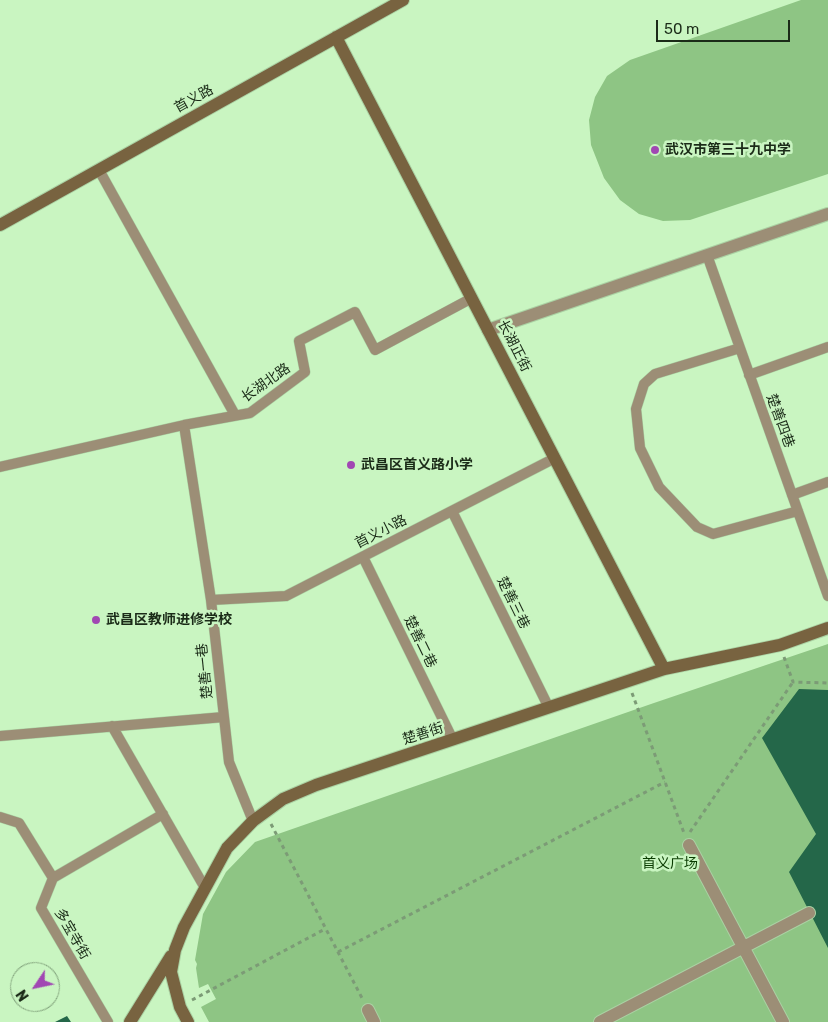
<!DOCTYPE html>
<html>
<head>
<meta charset="utf-8">
<style>
  body { margin:0 }
  #map { position:relative; width:828px; height:1022px; overflow:hidden; background:#c9f5c1; font-family:Rubik,sans-serif }
  canvas { display:block }
  .north { position:absolute; left:10px; top:962px; width:50px; height:50px; box-sizing:border-box; background:#c9f5c1; border:1px solid #83a47d; border-radius:50%; rotate:236deg; font-size:14px; font-weight:700; line-height:20px; text-align:center; color:#1b2b18 }
  .north::after { content:''; display:block; margin:auto; width:18px; height:22px; background:#a147b3; clip-path:polygon(50% 0,100% 100%,50% 72%,0 100%) }
  .scale { position:absolute; left:656px; top:20px; width:134px; height:22px; box-sizing:border-box; border:2px solid #1b2b18; border-top:0; padding-left:6px; font-size:15px; line-height:18px; white-space:nowrap; color:#1b2b18; -webkit-text-stroke:4px #c9f5c1; paint-order:stroke }
</style>
</head>
<body>
<div id="map">
<canvas width="828" height="1022"></canvas>
<div class="north">N</div>
<div class="scale">50 m</div>
</div>
<script>
const context = document.querySelector('canvas').getContext('2d');
context.lineJoin = 'round';
function fill(path, color) { context.fillStyle = color; context.fill(path, 'evenodd'); }
const shape = rows => new Path2D(rows.map(r => 'M' + r).join(''));
function stroke(path, color, width, dash) { context.strokeStyle = color; context.lineWidth = width; context.lineCap = dash ? 'butt' : 'round'; context.setLineDash(dash || []); context.stroke(path); }
function label(font, color, halo, rows, align = 'center') {
  context.font = font + ' Rubik,"Noto Sans SC",sans-serif'; context.lineWidth = 5; context.setLineDash([]); context.textBaseline = 'middle'; context.strokeStyle = halo; context.fillStyle = color; for (const [text, x, y, turn = 0] of rows) {
    context.save(); context.translate(x, y); context.rotate((+turn || 0) * Math.PI / 180); context.textAlign = isNaN(turn) ? turn : align; if (halo) context.strokeText(text, 0, 0); context.fillText(text, 0, 0); context.restore();
  }
}
const green = shape([
  [801,0,828,0,828,174,690,220,663,221,639,214,620,200,604,178,591,145,589,120,595,97,607,76,630,60],
  [828,644,828,1022,209,1022,201,1007,216,999,208,984,199,988,196,968,197,964,195,960,203,914,226,872,255,842,651,704]
]);
const building = shape([
  [799,689,828,690,828,948,789,872,816,834,762,738],
  [67,1016,71,1022,55,1022]
]);
const path = shape([
  [784,657,793,682,828,683],
  [632,693,684,833],
  [271,824,362,998],
  [690,832,793,682],
  [338,952,665,782],
  [192,1000,325,929]
]);
const lane = shape([
  [99,170,235,415],
  [707,255,828,596],
  [740,348,655,374,644,384,636,409,640,448,659,487,697,527,713,534,798,511],
  [749,375,828,347],
  [184,425,211,600,229,762,253,821],
  [0,467,184,425,250,413,305,372,299,341,355,312,375,350,472,298],
  [792,495,828,482],
  [452,511,549,708],
  [363,557,453,740],
  [211,600,286,596,555,458],
  [112,726,205,888],
  [0,736,224,717],
  [0,817,19,823,53,878,41,908,108,1022],
  [53,878,163,814]
]);
const street = shape([
  [488,330,828,214],
  [689,845,783,1022],
  [368,1010,374,1022],
  [600,1022,809,913]
]);
const secondary = shape([
  [336,37,664,669],
  [0,225,403,0],
  [130,1022,171,956],
  [188,1022,180,1007,171,972,175,950,184,927,227,848,253,821,283,799,316,785,664,669,780,645,828,628]
]);
const markers = [
  [655,150,5,"#a147b3"],
  [351,465,5,"#a147b3"],
  [96,620,5,"#a147b3"]
];
const streetNames = [
  ["首义路",194,99,-29],
  ["长湖正街",514,346,63],
  ["长湖北路",266,383,-35],
  ["楚善四巷",780,421,70],
  ["首义小路",381,532,-27],
  ["楚善三巷",513,603,64],
  ["楚善二巷",420,642,64],
  ["楚善一巷",205,671,-96],
  ["楚善街",423,734,-18],
  ["多宝寺街",72,934,60]
];
const poiNames = [
  ["武汉市第三十九中学",665,150],
  ["武昌区首义路小学",361,465],
  ["武昌区教师进修学校",106,620]
];
const parkNames = [
  ["首义广场",670,864]
];
fill(green, '#8ec584');
fill(building, '#246749');
stroke(lane, '#aad1a3', 11);
stroke(street, '#aad1a3', 14);
stroke(secondary, '#aad1a3', 14);
stroke(path, '#7c9b76', 3, [4, 4]);
stroke(lane, '#9c8e76', 10);
stroke(street, '#9c8e76', 12);
stroke(secondary, '#786340', 12);
for (const [x, y, r, color] of markers) { const dot = new Path2D(); dot.arc(x, y, r, 0, 2 * Math.PI); context.fillStyle = color; context.fill(dot); stroke(dot, '#c9f5c1', 2); }
label('14px', '#1b2b18', '#c9f5c1', streetNames);
label('bold 14px', '#1b2b18', '#c9f5c1', poiNames, 'left');
label('14px', '#093b00', '#c9f5c1', parkNames);
</script>
</body>
</html>
